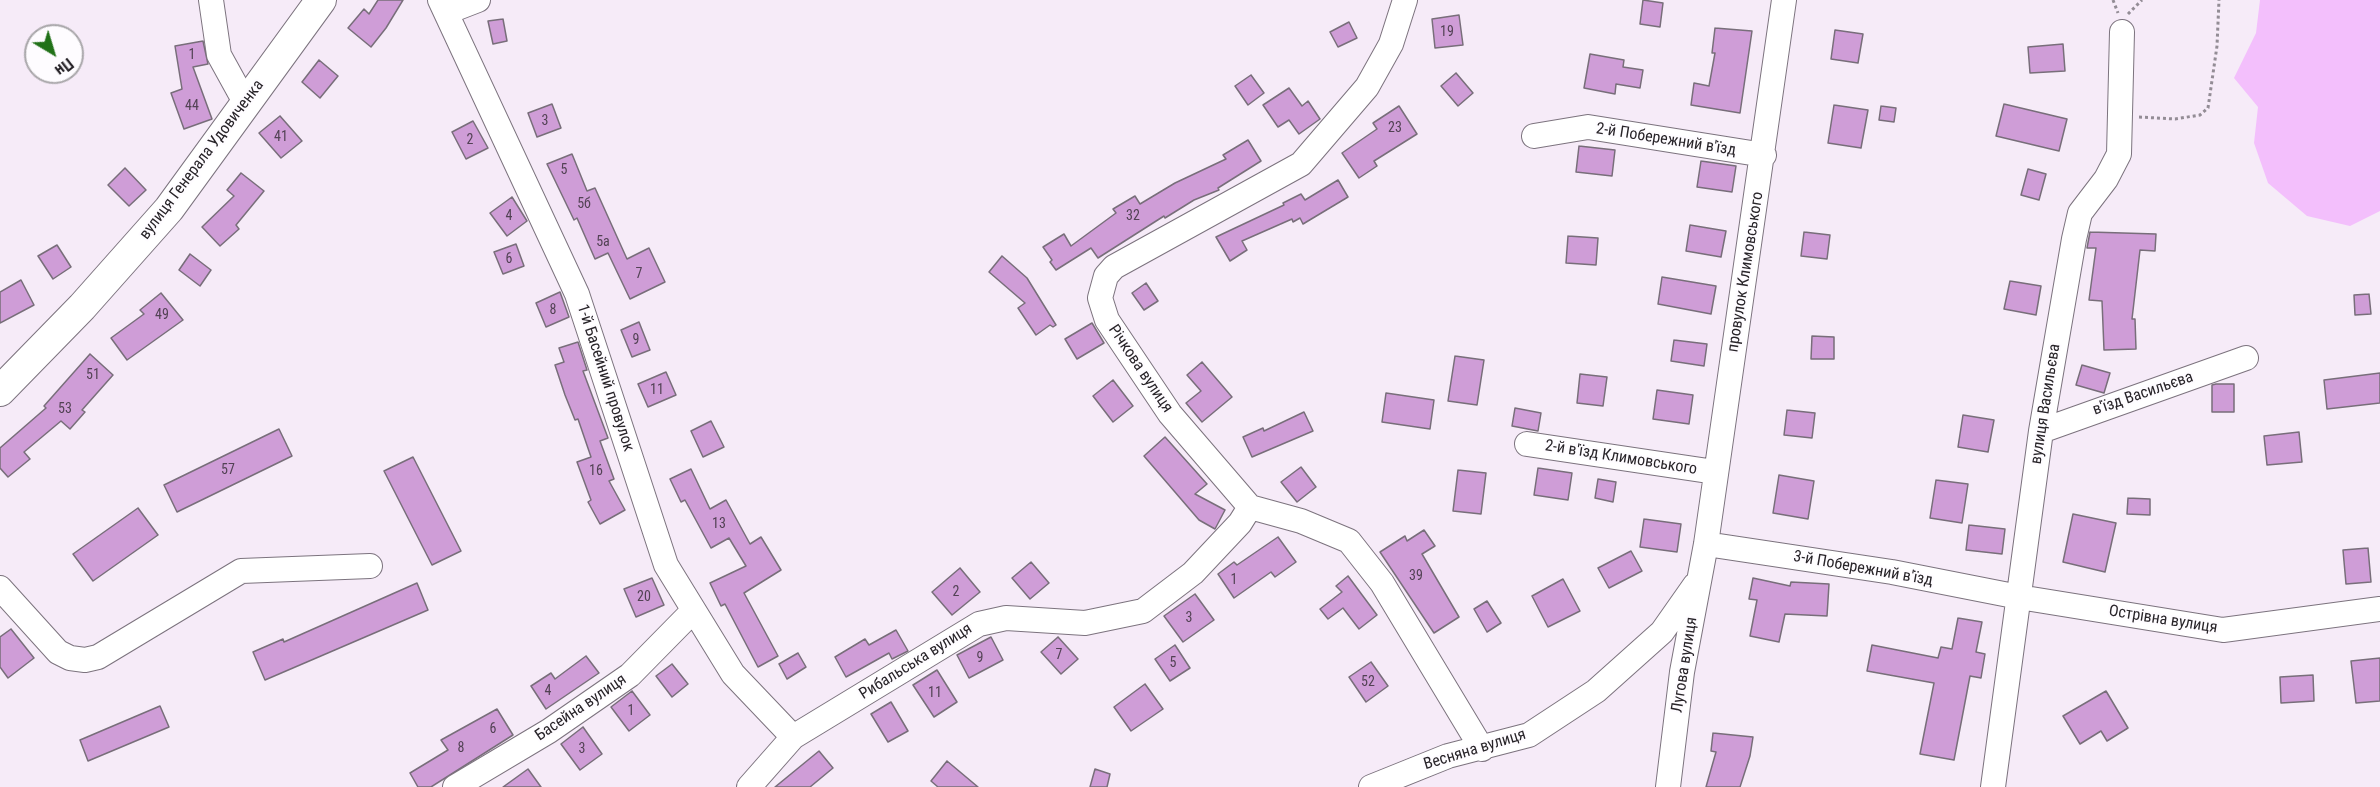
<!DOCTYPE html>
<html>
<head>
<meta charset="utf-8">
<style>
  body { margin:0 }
  #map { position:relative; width:2380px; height:787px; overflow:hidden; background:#f6ebf8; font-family:"Roboto Condensed",sans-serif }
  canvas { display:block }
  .north { position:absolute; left:24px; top:24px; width:60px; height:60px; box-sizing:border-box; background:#fefcff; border:2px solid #a8a6a9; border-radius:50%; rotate:142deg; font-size:16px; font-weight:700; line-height:24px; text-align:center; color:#282429 }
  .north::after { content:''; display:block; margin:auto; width:21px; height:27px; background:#217118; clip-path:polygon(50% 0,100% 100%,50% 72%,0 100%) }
</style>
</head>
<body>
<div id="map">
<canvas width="2380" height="787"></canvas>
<div class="north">Пн</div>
</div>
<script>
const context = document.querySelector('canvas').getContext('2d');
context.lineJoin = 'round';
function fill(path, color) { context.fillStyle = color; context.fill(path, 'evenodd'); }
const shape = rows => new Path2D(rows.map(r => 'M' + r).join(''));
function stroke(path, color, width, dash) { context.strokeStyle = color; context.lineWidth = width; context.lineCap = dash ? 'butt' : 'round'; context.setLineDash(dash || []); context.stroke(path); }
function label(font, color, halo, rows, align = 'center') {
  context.font = font + ' "Roboto Condensed",sans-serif'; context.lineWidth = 4.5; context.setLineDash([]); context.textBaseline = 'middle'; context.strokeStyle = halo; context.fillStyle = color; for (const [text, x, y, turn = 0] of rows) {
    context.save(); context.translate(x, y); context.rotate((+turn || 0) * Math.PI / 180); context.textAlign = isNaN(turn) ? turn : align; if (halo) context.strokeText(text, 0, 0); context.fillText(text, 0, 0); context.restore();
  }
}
const water = shape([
  [2260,0,2380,0,2380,211,2350,226,2307,216,2268,183,2254,143,2258,107,2234,78,2256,33]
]);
const building = shape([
  [378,0,403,0,386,28,371,47,348,28,364,9,369,14,378,0],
  [1643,0,1663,3,1660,27,1640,24,1643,0],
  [1459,15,1463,45,1435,48,1432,19,1459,15],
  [503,19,507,41,493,44,488,21,503,19],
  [1349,22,1357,38,1338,47,1330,32,1349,22],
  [1715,28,1752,31,1740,113,1691,105,1694,83,1709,86,1715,53,1712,53,1715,28],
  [1835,30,1863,34,1858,63,1831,59,1835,30],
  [203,41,208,64,193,67,212,119,184,129,171,93,182,89,175,46,203,41],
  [2063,44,2065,71,2030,73,2028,47,2063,44],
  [1590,54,1624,60,1623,67,1643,70,1640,88,1616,84,1615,94,1584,88,1590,54],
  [319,60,338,76,320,98,302,82,319,60],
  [1456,73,1473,93,1458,106,1441,86,1456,73],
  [1251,75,1264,93,1248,105,1235,86,1251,75],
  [1289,88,1302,106,1308,101,1320,119,1299,134,1289,120,1278,127,1263,105,1289,88],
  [552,104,561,128,537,137,528,113,552,104],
  [2004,104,2067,119,2059,151,1996,136,2004,104],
  [1834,105,1868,110,1861,148,1828,143,1834,105],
  [1399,106,1417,134,1374,161,1377,166,1359,178,1342,153,1377,129,1373,123,1399,106],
  [1881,106,1896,108,1894,122,1879,120,1881,106],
  [280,116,302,141,281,158,259,133,280,116],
  [473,121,488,148,466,159,452,132,473,121],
  [1248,140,1261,161,1218,188,1219,190,1194,200,1165,218,1164,216,1098,258,1091,248,1056,270,1050,262,1052,260,1043,247,1064,234,1071,246,1116,213,1113,209,1135,196,1140,204,1175,183,1226,159,1223,155,1248,140],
  [1579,146,1615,150,1612,176,1576,172,1579,146],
  [572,154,587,191,595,188,627,259,649,248,665,282,630,299,608,253,595,259,577,218,574,220,547,164,572,154],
  [1701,161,1736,166,1732,192,1697,187,1701,161],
  [125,168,146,190,129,206,108,185,125,168],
  [2028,169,2046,174,2039,200,2021,195,2028,169],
  [241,173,264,191,236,225,239,229,220,246,202,227,234,196,227,190,241,173],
  [1338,180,1348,197,1303,224,1300,218,1293,222,1292,219,1242,241,1247,250,1230,261,1216,237,1284,205,1283,203,1301,194,1305,200,1338,180],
  [512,197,527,221,507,236,490,213,512,197],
  [1690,225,1726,231,1721,257,1686,251,1690,225],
  [1804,232,1830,235,1827,259,1801,256,1804,232],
  [2090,232,2156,234,2155,251,2140,250,2132,319,2135,319,2136,349,2104,350,2102,301,2089,300,2096,248,2087,248,2090,232],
  [1568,236,1598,238,1596,265,1566,263,1568,236],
  [516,244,524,266,503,274,494,252,516,244],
  [57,245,71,267,53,279,38,256,57,245],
  [190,254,211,270,200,286,179,270,190,254],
  [1002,256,1027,278,1056,325,1053,327,1050,325,1036,335,1018,308,1025,303,989,272,1002,256],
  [1662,277,1716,286,1711,314,1658,304,1662,277],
  [21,280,34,305,0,323,0,292,21,280],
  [2010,281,2041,286,2036,315,2004,309,2010,281],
  [1146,283,1158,301,1144,310,1132,293,1146,283],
  [560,292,569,317,546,327,536,303,560,292],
  [161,293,183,320,127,360,111,338,144,314,140,310,161,293],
  [2369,294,2371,314,2355,315,2354,295,2369,294],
  [639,322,650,350,632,357,621,330,639,322],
  [1092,323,1104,343,1077,359,1065,339,1092,323],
  [1812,336,1834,337,1834,359,1811,359,1812,336],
  [1674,340,1707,344,1704,366,1671,361,1674,340],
  [578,342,587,370,583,371,608,438,600,441,614,479,609,481,625,510,600,524,588,502,591,500,577,462,591,457,578,419,575,420,565,395,555,365,564,362,559,348,578,342],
  [90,354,113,375,82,410,85,412,70,429,61,421,24,452,30,459,8,477,0,468,0,448,46,408,44,406,90,354],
  [1455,356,1484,360,1477,405,1448,401,1455,356],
  [1202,362,1232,397,1202,422,1186,403,1201,391,1187,375,1202,362],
  [2082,365,2110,373,2104,393,2076,385,2082,365],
  [666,372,676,395,648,407,638,384,666,372],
  [2380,373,2380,403,2327,409,2324,380,2380,373],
  [1580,374,1607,377,1603,406,1577,403,1580,374],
  [1113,380,1133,406,1113,422,1093,396,1113,380],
  [2216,384,2234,384,2234,412,2212,412,2212,385,2216,384],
  [1657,390,1693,395,1689,424,1653,419,1657,390],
  [1386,393,1434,400,1430,429,1382,422,1386,393],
  [1515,408,1541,413,1538,431,1512,426,1515,408],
  [1787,410,1815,413,1812,438,1784,435,1787,410],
  [1304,412,1313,431,1252,457,1243,437,1263,428,1264,431,1304,412],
  [1963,415,1994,420,1988,452,1958,447,1963,415],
  [711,421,724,447,703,457,691,431,711,421],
  [279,429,292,456,177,512,164,485,279,429],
  [2299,432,2302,462,2267,465,2264,436,2299,432],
  [1165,437,1207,484,1195,494,1225,510,1215,529,1199,520,1144,456,1165,437],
  [413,457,461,551,432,565,384,471,413,457],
  [1301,467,1316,487,1297,502,1281,482,1301,467],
  [1538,468,1572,473,1568,500,1534,495,1538,468],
  [691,469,710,509,726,500,750,544,761,537,781,570,744,593,778,656,758,667,725,604,721,606,710,583,746,566,729,538,711,548,685,500,681,502,670,479,691,469],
  [1458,470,1486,473,1481,514,1453,511,1458,470],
  [1779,475,1814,481,1808,519,1773,513,1779,475],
  [1598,479,1616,482,1613,502,1595,498,1598,479],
  [1936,480,1968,484,1962,523,1930,518,1936,480],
  [2128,498,2150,499,2150,515,2127,514,2128,498],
  [138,508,158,535,93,581,73,554,138,508],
  [2073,514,2116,523,2105,572,2063,562,2073,514],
  [1644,519,1681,524,1677,552,1640,547,1644,519],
  [1969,525,2005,529,2002,554,1966,550,1969,525],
  [1424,530,1435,546,1422,554,1459,617,1434,633,1380,552,1405,536,1407,541,1424,530],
  [1278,537,1296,562,1275,577,1271,572,1234,598,1218,574,1234,562,1237,565,1278,537],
  [2368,548,2371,582,2346,584,2343,550,2368,548],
  [1631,551,1642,571,1609,588,1598,568,1631,551],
  [1031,562,1049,583,1030,599,1012,578,1031,562],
  [960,568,980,592,952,615,932,592,960,568],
  [1348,576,1377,615,1359,629,1343,608,1328,619,1320,609,1342,592,1336,586,1348,576],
  [652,578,664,605,636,617,624,589,652,578],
  [1753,578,1790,586,1791,582,1829,584,1827,616,1785,614,1779,642,1750,636,1757,600,1749,599,1753,578],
  [1563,579,1580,611,1548,627,1532,596,1563,579],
  [417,583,428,610,265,680,253,652,283,639,284,642,417,583],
  [1195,594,1214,620,1183,642,1164,616,1195,594],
  [1487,601,1501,623,1487,632,1474,609,1487,601],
  [1958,618,1982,622,1976,652,1985,654,1981,678,1970,676,1954,760,1920,754,1934,683,1867,671,1872,645,1938,658,1941,647,1952,649,1958,618],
  [11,629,34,658,8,678,0,667,0,637,11,629],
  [896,630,908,651,892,659,889,653,846,677,835,657,865,639,869,645,896,630],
  [991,637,1003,660,969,678,957,655,991,637],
  [1058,637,1078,659,1061,674,1041,652,1058,637],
  [1175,645,1190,668,1170,681,1155,659,1175,645],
  [798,653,806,667,787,679,779,664,798,653],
  [586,656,599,673,546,709,531,686,551,673,555,679,586,656],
  [2380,658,2380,701,2356,703,2351,661,2380,658],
  [1371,662,1388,686,1366,702,1349,677,1371,662],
  [672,664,688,684,672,697,656,676,672,664],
  [937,670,957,702,934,717,913,685,937,670],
  [2313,675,2314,701,2281,703,2280,677,2313,675],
  [1145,684,1163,709,1131,731,1114,707,1145,684],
  [632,691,650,715,629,731,611,707,632,691],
  [2106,691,2128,728,2107,741,2101,731,2080,744,2063,716,2106,691],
  [891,702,908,731,888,742,871,714,891,702],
  [160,706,169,727,88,761,80,740,160,706],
  [497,709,513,735,431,787,418,787,410,773,448,750,441,740,497,709],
  [583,727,602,754,580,770,561,744,583,727],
  [1713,733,1753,737,1750,756,1740,787,1706,787,1716,752,1711,751,1713,733],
  [819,751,833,768,810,787,775,787,819,751],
  [947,761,978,787,938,787,931,781,947,761],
  [528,769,541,787,503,787,528,769],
  [1095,769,1110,774,1107,787,1090,787,1095,769]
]);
const path = shape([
  [2113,0,2118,13],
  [2128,14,2142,0],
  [2139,117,2175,119,2200,115,2208,108,2217,46,2219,0]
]);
const minor = shape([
  [211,0,219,55,246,104],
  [440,0,577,294,666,565,733,674,793,737],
  [1405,0,1391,44,1367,87,1301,164,1114,267,1106,276,1100,298,1107,320,1170,414,1250,507,1301,521,1349,541,1382,583,1482,749],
  [447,12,478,0],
  [1534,136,1588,127,1764,155],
  [2041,431,2246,358],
  [1527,444,1715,472],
  [1706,544,1892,572,2019,597,2223,630,2380,609],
  [0,588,58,652,70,658,85,660,98,657,241,571,370,566],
  [455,787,549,731,630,675,693,611],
  [749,787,793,737,979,624,1006,618,1085,623,1143,611,1193,573,1240,523,1250,507],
  [1371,787,1448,756,1529,735,1596,691,1662,632,1695,585],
  [1668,787,1682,672,1706,544,1784,0],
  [1993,787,2041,431,2074,239,2080,213,2106,179,2119,154,2122,32]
]);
const major = shape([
  [0,391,82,307,169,209,321,0]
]);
const numberNames = [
  ["19",1447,32],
  ["1",192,55],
  ["44",192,106],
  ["3",545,121],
  ["23",1395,128],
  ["41",281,137],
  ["2",470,140],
  ["5",564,170],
  ["5б",584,204],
  ["4",509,216],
  ["32",1133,216],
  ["5а",603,242],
  ["6",509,259],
  ["7",639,274],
  ["8",553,310],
  ["49",162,315],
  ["9",636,340],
  ["51",93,375],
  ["11",657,390],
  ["53",65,409],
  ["57",228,470],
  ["16",596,471],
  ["13",719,524],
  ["39",1416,576],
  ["1",1234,580],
  ["2",956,592],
  ["20",644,597],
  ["3",1189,618],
  ["7",1059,655],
  ["9",980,658],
  ["5",1173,663],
  ["52",1368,682],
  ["4",548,691],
  ["11",935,693],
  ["1",631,711],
  ["6",493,729],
  ["8",461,748],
  ["3",582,749]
];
const streetNames = [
  ["2-й Побережний в'їзд",1666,140,9],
  ["вулиця Генерала Удовиченка",202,160,-53],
  ["провулок Климовського",1746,272,-81],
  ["Річкова вулиця",1140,369,56],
  ["1-й Басейний провулок",605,378,72],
  ["в'їзд Васильєва",2143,394,-19],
  ["вулиця Васильєва",2046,404,-81],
  ["2-й в'їзд Климовського",1621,458,9],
  ["3-й Побережний в'їзд",1863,569,10],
  ["Острівна вулиця",2163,620,9],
  ["Рибальська вулиця",916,662,-32],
  ["Лугова вулиця",1685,665,-81],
  ["Басейна вулиця",581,708,-34],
  ["Весняна вулиця",1475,750,-17]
];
fill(water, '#f3bffc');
fill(building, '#cf9dd7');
stroke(building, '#786e7a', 1.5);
stroke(minor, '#7c737e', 26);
stroke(major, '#7c737e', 32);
stroke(path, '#938c95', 3, [3, 3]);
stroke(minor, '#fff', 24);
stroke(major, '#fff', 30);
label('14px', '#524254', null, numberNames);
label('16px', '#282429', '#fefcff', streetNames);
</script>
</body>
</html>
